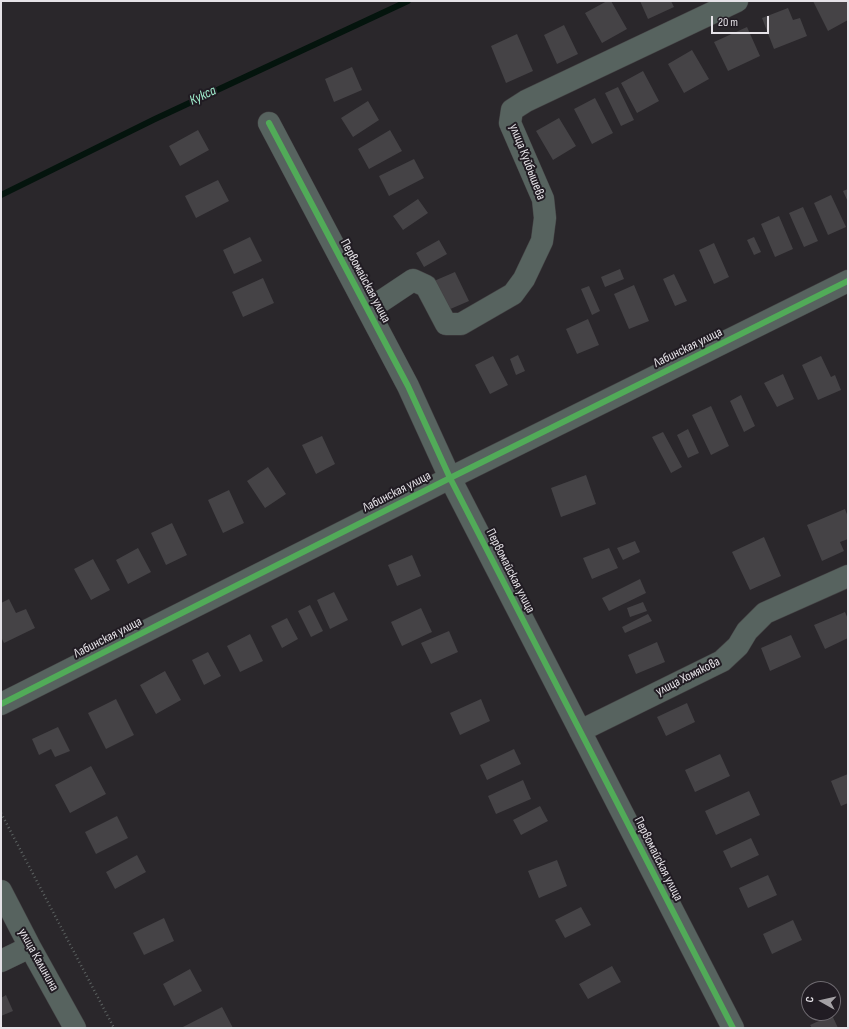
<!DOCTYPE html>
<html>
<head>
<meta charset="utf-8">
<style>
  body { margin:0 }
  #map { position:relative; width:849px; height:1029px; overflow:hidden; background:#2a272b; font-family:"Sofia Sans Condensed",sans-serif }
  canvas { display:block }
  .frame { position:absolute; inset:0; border:2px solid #e5e2e7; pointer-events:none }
  .north { position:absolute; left:801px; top:981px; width:40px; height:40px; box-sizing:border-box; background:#211c23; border:1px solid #6f6b71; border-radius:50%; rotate:278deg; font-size:11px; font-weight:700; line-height:16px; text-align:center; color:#e5e2e7 }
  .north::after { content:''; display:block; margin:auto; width:14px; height:18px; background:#a4a1a5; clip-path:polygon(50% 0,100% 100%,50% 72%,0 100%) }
  .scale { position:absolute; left:711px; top:16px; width:58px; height:18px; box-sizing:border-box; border:2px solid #e5e2e7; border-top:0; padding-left:5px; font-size:12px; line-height:14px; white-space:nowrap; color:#e5e2e7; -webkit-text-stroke:3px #211c23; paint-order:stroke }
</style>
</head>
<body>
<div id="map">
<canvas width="849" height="1029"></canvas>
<div class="frame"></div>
<div class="north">С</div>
<div class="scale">20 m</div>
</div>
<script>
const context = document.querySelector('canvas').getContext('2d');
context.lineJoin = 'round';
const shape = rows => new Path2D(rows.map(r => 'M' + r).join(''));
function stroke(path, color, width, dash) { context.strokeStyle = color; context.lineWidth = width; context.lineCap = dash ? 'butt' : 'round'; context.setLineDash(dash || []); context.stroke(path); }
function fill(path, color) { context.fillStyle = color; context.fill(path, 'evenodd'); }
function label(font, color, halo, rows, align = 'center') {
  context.font = font + ' "Sofia Sans Condensed",sans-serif'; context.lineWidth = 4; context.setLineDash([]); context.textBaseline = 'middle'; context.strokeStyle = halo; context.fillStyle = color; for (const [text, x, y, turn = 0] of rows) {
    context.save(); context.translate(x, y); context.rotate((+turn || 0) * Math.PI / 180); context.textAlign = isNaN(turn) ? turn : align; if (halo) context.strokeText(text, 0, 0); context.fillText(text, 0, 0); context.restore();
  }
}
const stream = shape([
  [1,195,155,119,408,1]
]);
const building = shape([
  [607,1,611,1,627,29,602,43,585,13],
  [640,1,671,1,674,7,648,19],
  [813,1,848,1,848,20,828,31],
  [788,8,793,20,800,18,807,36,774,49,762,18],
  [564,25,578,54,557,64,544,35],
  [747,27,760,56,728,71,714,42],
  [517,34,533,71,506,83,491,46],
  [692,50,709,79,684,93,668,64],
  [352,67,362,90,334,102,325,79],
  [643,71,659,101,637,113,621,83],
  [618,87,634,120,621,126,605,93],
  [595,98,613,133,592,144,574,109],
  [368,101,379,120,353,137,341,118],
  [559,118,576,146,553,160,536,131],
  [198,130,209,150,180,166,169,146],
  [390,130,402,151,369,169,358,149],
  [414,159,424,178,389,196,379,176],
  [218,180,229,201,196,218,185,196],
  [848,189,848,202,843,191],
  [831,195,846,227,828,235,814,203],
  [418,199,428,213,403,230,393,216],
  [803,207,818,241,804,247,789,213],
  [779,216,793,249,775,257,761,224],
  [250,237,262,261,234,274,223,250],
  [754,237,761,252,754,255,747,240],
  [439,240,447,254,424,267,416,253],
  [714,243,729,277,714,284,699,250],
  [620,269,624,279,605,287,601,277],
  [455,272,469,301,448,310,434,281],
  [674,274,687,301,675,306,663,279],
  [263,278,274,303,243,317,232,292],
  [634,285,649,321,629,329,614,294],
  [589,286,600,311,592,315,581,289],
  [588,319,599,345,577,354,566,329],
  [518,355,525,371,516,375,510,359],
  [493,356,508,385,490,394,475,365],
  [821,356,831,377,835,375,841,390,818,400,802,365],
  [783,374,794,399,777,407,764,383],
  [741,395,755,426,744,432,730,401],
  [711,406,729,446,711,455,692,415],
  [688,429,699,453,688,458,677,435],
  [663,432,682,467,671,473,652,437],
  [322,436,335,464,316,474,302,445],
  [268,467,286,494,265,508,247,481],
  [586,475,596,504,561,517,551,488],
  [229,490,244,523,223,533,208,500],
  [845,509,848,517,848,539,840,542,844,551,822,561,807,525],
  [172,523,187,555,166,565,151,533],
  [764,537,781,576,750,590,732,552],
  [635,541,640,552,623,560,617,548],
  [138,548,151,572,128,584,116,560],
  [609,548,618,568,592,579,583,558],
  [412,555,421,576,397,586,388,565],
  [93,559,110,590,91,600,74,569],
  [640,579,646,593,609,611,602,598],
  [334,592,348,620,330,629,317,600],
  [9,599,16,613,26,609,35,628,4,643,1,637,1,603],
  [643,602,647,611,630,617,627,608],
  [310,605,323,631,311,637,298,611],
  [421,608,432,632,402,646,391,622],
  [845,612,848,619,848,638,825,649,814,625],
  [648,614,652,621,625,633,622,627],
  [287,618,298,639,282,648,271,626],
  [449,631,458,652,431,664,421,643],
  [250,634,263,661,240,672,227,646],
  [791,635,801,657,770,671,761,648],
  [657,642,665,662,636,674,628,655],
  [208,652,221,676,204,685,192,660],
  [165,671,181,700,156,714,140,685],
  [116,699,134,735,106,749,88,713],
  [481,699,490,721,460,735,450,713],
  [687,703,695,722,666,736,657,717],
  [58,727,70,751,55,757,51,749,39,755,32,739],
  [514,749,521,764,487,780,480,765],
  [720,754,730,776,695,792,685,770],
  [91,766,106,794,70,813,55,785],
  [848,774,848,803,841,806,831,781],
  [523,780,531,799,496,814,488,796],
  [749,791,760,815,716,835,705,811],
  [540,806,548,821,521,835,513,820],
  [117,816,128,838,96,854,85,832],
  [751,838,759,855,731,868,723,851],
  [137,855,146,872,115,889,106,872],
  [557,860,567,886,539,898,528,871],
  [768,875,777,895,748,908,739,888],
  [581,907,591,925,565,938,555,920],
  [164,918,174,941,144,955,133,933],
  [793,920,802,940,772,954,763,934],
  [612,966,621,982,588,999,579,984],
  [190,969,202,991,174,1006,163,984],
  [6,995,13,1011,1,1016,1,998],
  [222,1007,233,1028,181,1028],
  [832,1015,838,1028,812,1028,810,1025]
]);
const path = shape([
  [1,813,114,1028]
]);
const minor = shape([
  [269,123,408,386,450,478,733,1028],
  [368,310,413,280,426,286,446,324,461,324,513,294,524,279,542,241,545,218,543,199,510,123,512,110,526,101,737,1],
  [1,704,450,478,848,281],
  [580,731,722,661,738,646,747,631,765,613,848,576],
  [1,891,30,947,75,1028],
  [1,961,30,947]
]);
const cycleway = shape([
  [269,123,408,386,450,478,733,1028],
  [1,704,450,478,848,281]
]);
const streetNames = [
  ["улица Куйбышева",527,162,69],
  ["Первомайская улица",365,281,62],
  ["Лабинская улица",688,348,-26],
  ["Лабинская улица",397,492,-27],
  ["Первомайская улица",510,571,63],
  ["Лабинская улица",108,638,-27],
  ["улица Хомякова",688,677,-27],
  ["Первомайская улица",658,859,63],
  ["улица Калинина",38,960,61]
];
const waterNames = [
  ["Кукса",203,96,-25]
];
stroke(stream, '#04140d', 6);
fill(building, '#454346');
stroke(minor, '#444244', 23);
stroke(path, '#5c6261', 2.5, [1, 3]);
stroke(minor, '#57635f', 22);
stroke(cycleway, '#51ab58', 6);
label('13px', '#e5e2e7', '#211c23', streetNames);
label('italic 14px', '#9eebcb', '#211c23', waterNames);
</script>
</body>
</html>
